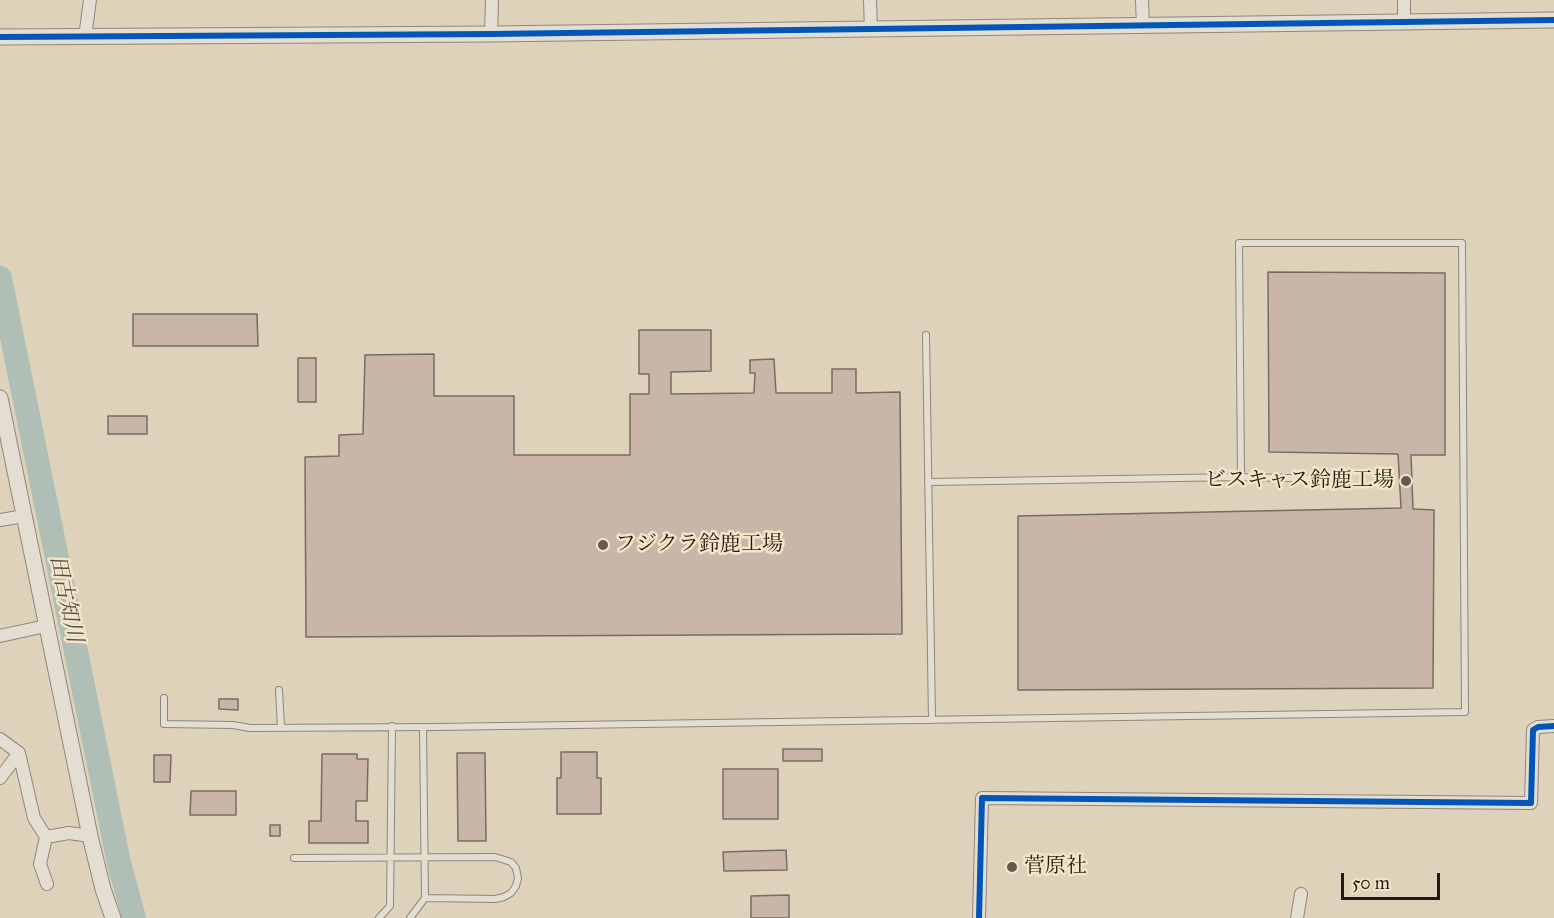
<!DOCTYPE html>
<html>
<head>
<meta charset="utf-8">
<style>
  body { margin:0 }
  #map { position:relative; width:1554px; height:918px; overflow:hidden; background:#ded2ba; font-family:"IM FELL Great Primer",serif }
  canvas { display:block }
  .scale { position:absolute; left:1341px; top:873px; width:99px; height:27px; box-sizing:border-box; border:3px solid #261913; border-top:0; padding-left:8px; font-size:18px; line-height:21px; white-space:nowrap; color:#261913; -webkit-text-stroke:4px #f3e5c8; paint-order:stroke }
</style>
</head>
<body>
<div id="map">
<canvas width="1554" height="918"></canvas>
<div class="scale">50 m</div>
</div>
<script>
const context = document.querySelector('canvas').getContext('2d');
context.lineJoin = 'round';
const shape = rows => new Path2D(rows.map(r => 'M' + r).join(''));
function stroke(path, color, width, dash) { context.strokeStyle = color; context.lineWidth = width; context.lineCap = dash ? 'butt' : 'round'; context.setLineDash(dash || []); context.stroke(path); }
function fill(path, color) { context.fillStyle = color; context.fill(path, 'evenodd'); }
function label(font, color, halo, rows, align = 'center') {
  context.font = font + ' "IM FELL Great Primer","Noto Serif JP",serif'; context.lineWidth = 5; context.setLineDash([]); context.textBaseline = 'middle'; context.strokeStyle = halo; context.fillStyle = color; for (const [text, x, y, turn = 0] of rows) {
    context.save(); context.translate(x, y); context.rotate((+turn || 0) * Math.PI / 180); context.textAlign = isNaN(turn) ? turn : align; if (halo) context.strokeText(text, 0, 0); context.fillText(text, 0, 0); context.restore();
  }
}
const river = shape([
  [0,278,119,863,134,918]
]);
const building = shape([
  [1268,272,1445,273,1445,455,1411,455,1413,509,1434,510,1433,688,1018,690,1018,516,1401,508,1398,454,1269,452,1268,272],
  [133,314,257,314,258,346,133,346,133,314],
  [639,330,711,330,711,371,671,372,671,394,754,393,755,373,750,373,750,360,774,359,776,393,832,393,832,369,856,369,856,393,900,392,902,634,306,637,305,457,339,456,339,435,363,434,365,355,434,354,434,396,514,396,514,455,630,455,630,394,649,394,649,374,639,374,639,330],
  [298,358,316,358,316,402,298,402,298,358],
  [108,416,147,416,147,434,108,434,108,416],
  [219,699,238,699,238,710,219,709,219,699],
  [783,749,822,749,822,761,783,761,783,749],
  [561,752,597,752,597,778,601,778,601,814,557,814,557,778,561,778,561,752],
  [457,753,485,753,486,841,458,841,457,753],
  [322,754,357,754,357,759,368,759,367,801,356,801,356,821,368,821,368,843,309,843,309,821,321,821,322,754],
  [154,755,171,755,170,782,154,782,154,755],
  [723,769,778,769,778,819,723,819,723,769],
  [191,791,236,791,236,815,190,815,191,791],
  [270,825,280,825,280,836,270,836,270,825],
  [786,850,787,870,724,871,723,852,786,850],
  [789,895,789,918,751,918,751,896,789,895]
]);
const service = shape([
  [926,335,932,720],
  [928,482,1241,477,1336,479],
  [279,690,281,727],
  [164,698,164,724,233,725,250,728,435,727,1465,712,1462,243,1239,243,1241,477],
  [294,858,495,857,511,862,516,868,518,878,516,886,511,893,504,897,495,899,425,898],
  [379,918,390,906,392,726],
  [410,918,425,898,423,727]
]);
const minor = shape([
  [870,0,871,30],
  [1142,0,1143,26],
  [1404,0,1404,23],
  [491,34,492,0],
  [85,37,90,0],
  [0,520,24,516],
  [0,636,46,626],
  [0,739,19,753],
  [0,778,19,753,34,818,46,837,69,833,90,836],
  [46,837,40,864,47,884],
  [979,918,982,798,1531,803,1533,730,1538,727,1554,726],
  [1297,918,1301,894]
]);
const tertiary = shape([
  [0,37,491,34,1554,20],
  [0,398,90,836,103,889,113,918]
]);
const cycleway = shape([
  [0,37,491,34,1554,20],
  [979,918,982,798,1531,803,1533,730,1538,727,1554,726]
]);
const markers = [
  [1406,481,6,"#665a4d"],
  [603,545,6,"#665a4d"],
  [1012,867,6,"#665a4d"]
];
const poiNames = [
  ["ビスキャス鈴鹿工場",1394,481,"right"],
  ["フジクラ鈴鹿工場",615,545],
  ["菅原社",1024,867]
];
const waterNames = [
  ["田古知川",65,599,78]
];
stroke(river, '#b0bfb5', 24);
fill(building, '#c9b6a8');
stroke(building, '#766d61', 1.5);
stroke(service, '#8f8679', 8);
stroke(minor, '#8f8679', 14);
stroke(tertiary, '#8f8679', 17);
stroke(service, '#e4ded2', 6);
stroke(minor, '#e4ded2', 12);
stroke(tertiary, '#e4ded2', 15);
stroke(cycleway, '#0057b8', 6);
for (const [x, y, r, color] of markers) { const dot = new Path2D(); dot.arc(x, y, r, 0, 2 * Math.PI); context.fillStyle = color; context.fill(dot); stroke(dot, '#f3e5c8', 2); }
label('21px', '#261913', '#f3e5c8', poiNames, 'left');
label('italic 22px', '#50504b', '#f3e5c8', waterNames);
</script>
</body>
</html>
